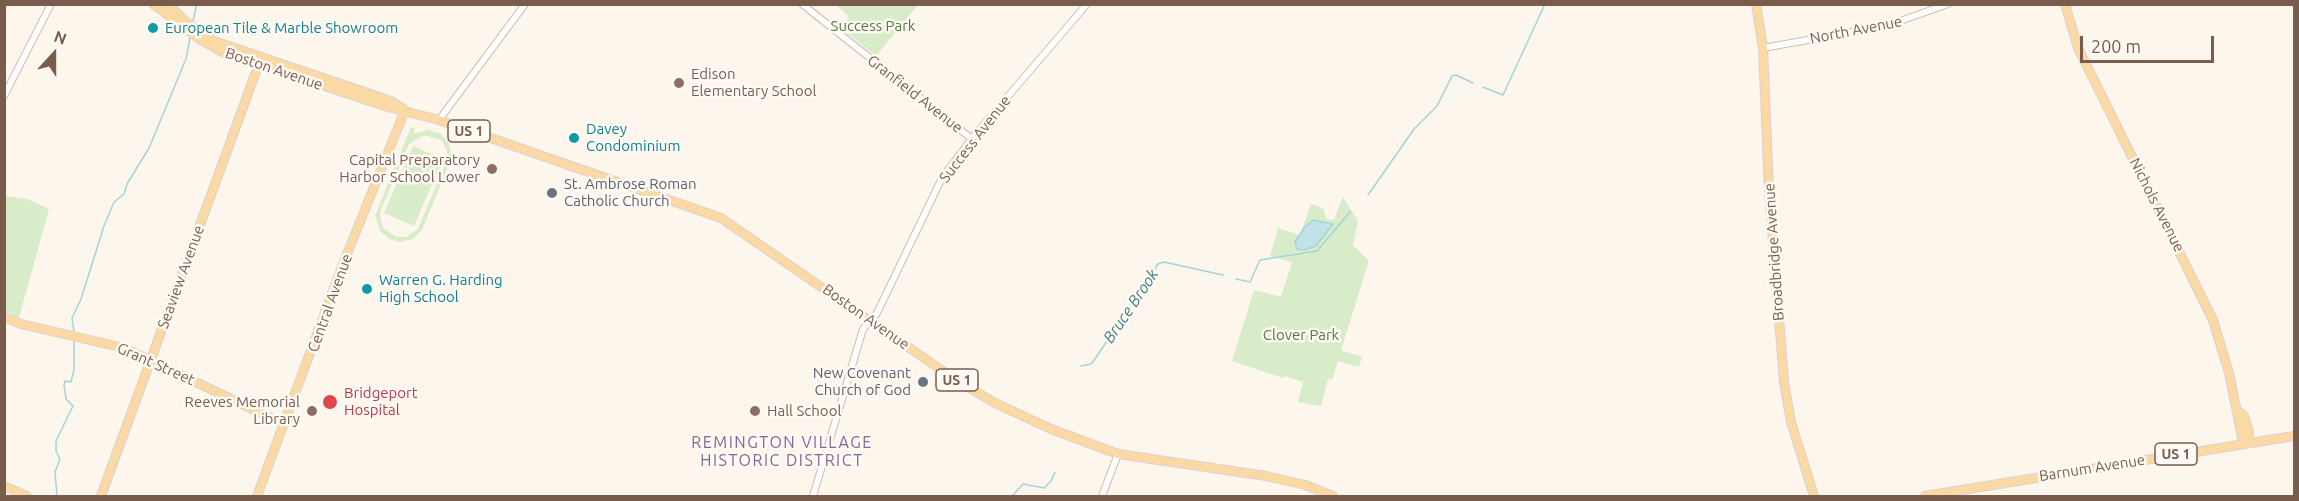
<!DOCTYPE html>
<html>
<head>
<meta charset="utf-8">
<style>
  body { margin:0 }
  #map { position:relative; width:2299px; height:501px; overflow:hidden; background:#fdf6ec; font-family:Ubuntu,sans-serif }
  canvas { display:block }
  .frame { position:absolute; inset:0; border:6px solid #7a5c4d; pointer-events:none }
  .north { position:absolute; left:24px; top:24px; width:60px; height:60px; -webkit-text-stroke:4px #fffaf3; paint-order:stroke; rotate:21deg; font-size:16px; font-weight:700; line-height:24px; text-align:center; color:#7a5c4d }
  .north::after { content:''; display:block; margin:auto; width:21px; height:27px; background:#7a5c4d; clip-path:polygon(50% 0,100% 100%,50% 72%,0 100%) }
  .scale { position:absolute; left:2080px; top:36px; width:134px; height:27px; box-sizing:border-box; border:3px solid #7a5c4d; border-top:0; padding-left:8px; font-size:18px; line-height:21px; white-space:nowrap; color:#7a5c4d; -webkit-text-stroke:4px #fffaf3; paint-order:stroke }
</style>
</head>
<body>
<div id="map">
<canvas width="2299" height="501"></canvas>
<div class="frame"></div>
<div class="north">N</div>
<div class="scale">200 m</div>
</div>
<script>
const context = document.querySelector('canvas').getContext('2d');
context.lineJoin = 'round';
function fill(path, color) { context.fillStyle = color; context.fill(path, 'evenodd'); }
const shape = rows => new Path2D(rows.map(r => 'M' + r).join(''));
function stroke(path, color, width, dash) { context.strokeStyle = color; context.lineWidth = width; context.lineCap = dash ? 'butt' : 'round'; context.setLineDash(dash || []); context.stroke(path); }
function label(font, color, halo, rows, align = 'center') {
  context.font = font + ' Ubuntu,sans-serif'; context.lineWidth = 5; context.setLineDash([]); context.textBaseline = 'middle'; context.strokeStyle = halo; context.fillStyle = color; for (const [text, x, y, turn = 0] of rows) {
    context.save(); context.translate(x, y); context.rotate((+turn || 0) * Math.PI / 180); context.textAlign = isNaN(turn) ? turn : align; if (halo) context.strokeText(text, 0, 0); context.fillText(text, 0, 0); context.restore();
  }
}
const green = shape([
  [836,5,918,5,876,56,842,29,849,17],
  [411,127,415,129,413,134,428,130,441,134,449,144,452,157,422,230,413,239,400,242,391,240,381,232,375,216],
  [424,135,441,140,447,150,447,160,418,229,407,237,396,237,382,227,380,212,409,144],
  [413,146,443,159,414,226,384,213],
  [5,196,27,199,49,209,19,318,5,311],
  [1343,197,1358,221,1353,245,1369,261,1341,350,1362,357,1359,367,1338,361,1332,380,1328,379,1321,406,1298,402,1303,382,1285,376,1283,378,1232,361,1254,290,1281,297,1292,262,1270,256,1278,228,1300,235,1311,204,1323,208,1327,219,1334,220]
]);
const water = shape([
  [1313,220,1333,224,1316,246,1304,250,1297,249,1295,242,1304,228,1313,220]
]);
const stream = shape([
  [193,21,197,4],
  [1483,87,1503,95,1545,4],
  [1368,195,1414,129,1437,106,1452,76,1456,75,1473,83],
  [1236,279,1250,282,1260,260,1317,251,1350,212],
  [74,332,72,318,81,299,104,226,114,202,124,194,127,184,149,148,186,59,190,38],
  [1081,366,1091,364,1095,359,1158,264,1164,262,1223,275],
  [57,496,55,472,60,459,56,451,56,441,73,406,66,399,64,385,65,381,71,382,74,370,74,340],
  [1012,496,1023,484,1044,488,1051,481,1055,472]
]);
const minor = shape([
  [802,4,972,139],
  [1763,48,1886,26,1948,4],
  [4,96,51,4],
  [439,120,525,4],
  [813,496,863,329,877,313,942,178,974,136,1087,4],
  [1102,496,1118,454]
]);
const major = shape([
  [153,4,201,40,222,52,388,107,439,120,721,218,953,378,995,403,1051,429,1118,454,1266,476,1305,485,1333,496],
  [168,4,186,22,214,41,391,101,405,110],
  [1756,4,1763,48,1769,190,1784,382,1791,422,1814,496],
  [2065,4,2078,48,2213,320,2229,373,2242,437,2248,443],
  [4,317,21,324,124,348,284,424],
  [2237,410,2244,416,2249,432,2248,443],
  [4,486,27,496],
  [101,496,261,58],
  [257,496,343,264,405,110],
  [1925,496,2294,436]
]);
const markers = [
  [153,28,6,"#0f9aa8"],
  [679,83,6,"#8d6e63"],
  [574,138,6,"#0f9aa8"],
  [492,169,6,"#8d6e63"],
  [552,193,6,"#6b7280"],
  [367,289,6,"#0f9aa8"],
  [923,382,6,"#6b7280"],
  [330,402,8,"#e0444e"],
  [312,411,6,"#8d6e63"],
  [755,411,6,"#8d6e63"]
];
const shields = [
  [469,131,42],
  [957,380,42],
  [2176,454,42]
];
const shieldNames = [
  ["US 1",469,131],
  ["US 1",957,380],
  ["US 1",2176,454]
];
const parkNames = [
  ["Success Park",873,26],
  ["Clover Park",1301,335]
];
const cultureNames = [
  ["European Tile & Marble Showroom",165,28],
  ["Davey",586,129],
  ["Condominium",586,146],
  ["Warren G. Harding",379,280],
  ["High School",379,297]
];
const streetNames = [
  ["North Avenue",1856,30,-11],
  ["Boston Avenue",274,69,19],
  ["Granfield Avenue",915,94,38],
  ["Success Avenue",975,139,-52],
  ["Nichols Avenue",2157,205,63],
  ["Broadbridge Avenue",1774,252,-94],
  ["Seaview Avenue",181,277,-70],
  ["Central Avenue",330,303,-70],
  ["Boston Avenue",866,317,35],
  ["Grant Street",156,364,24],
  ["Barnum Avenue",2092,468,-9]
];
const educationNames = [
  ["Edison",691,74],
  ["Elementary School",691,91],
  ["Capital Preparatory",480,160,"right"],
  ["Harbor School Lower",480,177,"right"],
  ["Reeves Memorial",300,402,"right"],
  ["Library",300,419,"right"],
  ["Hall School",767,411]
];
const worshipNames = [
  ["St. Ambrose Roman",564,184],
  ["Catholic Church",564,201],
  ["New Covenant",911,373,"right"],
  ["Church of God",911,390,"right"]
];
const healthNames = [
  ["Bridgeport",344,393],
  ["Hospital",344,410]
];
const waterNames = [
  ["Bruce Brook",1131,306,-56]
];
const neighbourhoodNames = [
  ["REMINGTON VILLAGE",782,443],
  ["HISTORIC DISTRICT",782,461]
];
fill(green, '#d8ecc9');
fill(water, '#bfe3e8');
stroke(water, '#a5d3da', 1.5);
stroke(stream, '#a5d3da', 1.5);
stroke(minor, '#d1beb0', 8);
stroke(major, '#dad1cd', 10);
stroke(minor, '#fff', 6);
stroke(major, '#fbd9a5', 8);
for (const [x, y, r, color] of markers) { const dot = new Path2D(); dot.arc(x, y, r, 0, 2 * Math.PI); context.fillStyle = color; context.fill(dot); stroke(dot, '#fffaf3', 2); }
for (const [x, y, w] of shields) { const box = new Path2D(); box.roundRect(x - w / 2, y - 11, w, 22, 4.5); context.fillStyle = '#fffaf3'; context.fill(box); stroke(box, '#7a5c4d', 1.5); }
label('bold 14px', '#7a5c4d', null, shieldNames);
label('15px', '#537a41', '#fffaf3', parkNames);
label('15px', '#0d838f', '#fffaf3', cultureNames, 'left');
label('15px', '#7a5c4d', '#fffaf3', streetNames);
label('15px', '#785e54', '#fffaf3', educationNames, 'left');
label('15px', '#5b616d', '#fffaf3', worshipNames, 'left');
label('15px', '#be3a42', '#fffaf3', healthNames, 'left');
label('italic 16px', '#437c86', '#fffaf3', waterNames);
context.letterSpacing = '1.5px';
label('16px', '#846695', '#fffaf3', neighbourhoodNames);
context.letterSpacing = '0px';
</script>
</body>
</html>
